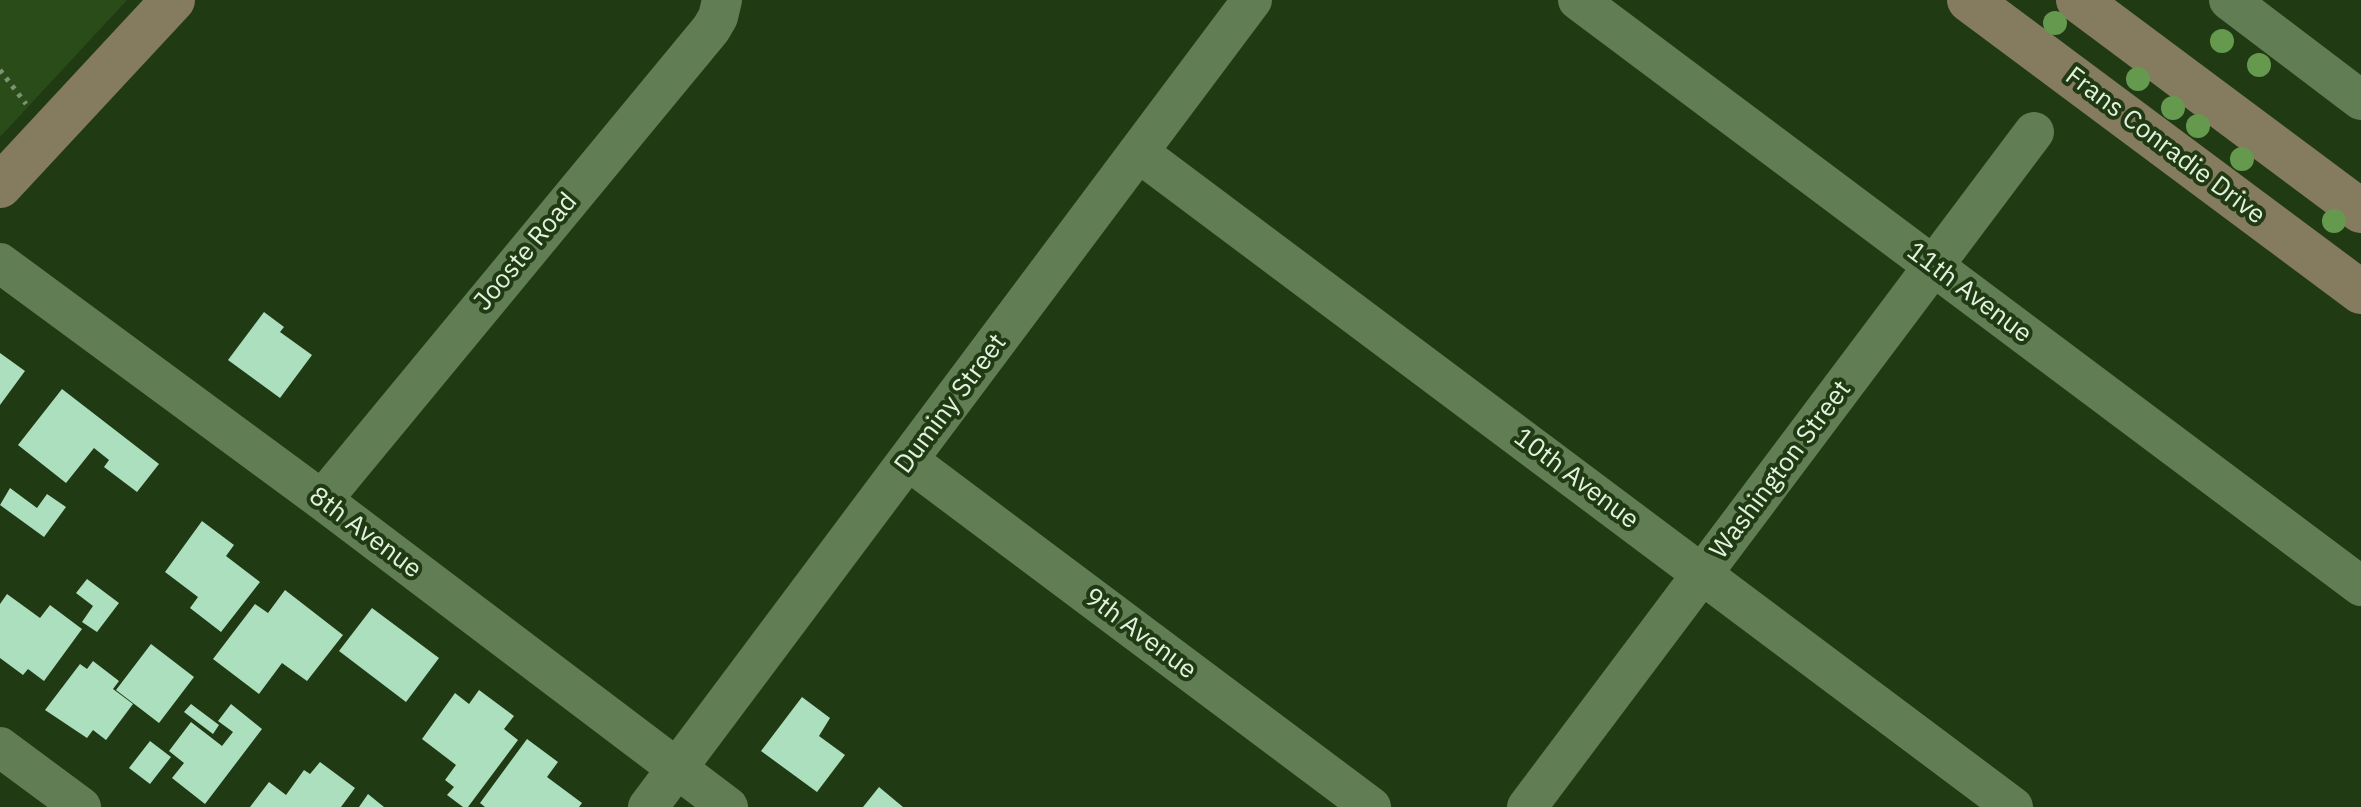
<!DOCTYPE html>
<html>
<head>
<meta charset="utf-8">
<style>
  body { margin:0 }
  canvas { display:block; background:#203a14 }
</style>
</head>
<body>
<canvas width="2361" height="807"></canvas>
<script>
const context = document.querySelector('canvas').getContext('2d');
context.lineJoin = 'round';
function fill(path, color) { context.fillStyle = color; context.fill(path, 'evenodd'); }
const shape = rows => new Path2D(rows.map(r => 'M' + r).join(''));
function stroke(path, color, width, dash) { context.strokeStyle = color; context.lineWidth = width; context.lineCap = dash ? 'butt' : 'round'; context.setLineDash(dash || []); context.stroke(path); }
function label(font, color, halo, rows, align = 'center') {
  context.font = font + ' "IBM Plex Sans",sans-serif'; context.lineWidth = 8; context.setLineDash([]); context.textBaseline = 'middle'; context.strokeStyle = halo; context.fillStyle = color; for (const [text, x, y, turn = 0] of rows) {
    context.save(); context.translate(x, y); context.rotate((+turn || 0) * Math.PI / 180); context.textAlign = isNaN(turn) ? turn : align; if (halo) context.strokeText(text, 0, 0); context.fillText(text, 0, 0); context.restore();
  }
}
const green = shape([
  [0,0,127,0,0,137]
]);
const building = shape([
  [264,312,284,327,280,332,312,355,280,398,228,360],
  [0,353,25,371,0,405],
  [62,389,159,464,137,492,104,467,109,460,94,448,66,483,18,445],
  [10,488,37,508,47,494,66,507,44,537,0,505],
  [202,521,234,545,226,556,260,582,221,632,190,608,198,597,165,572],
  [87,579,119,603,97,632,82,622,93,606,76,593],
  [285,590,343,635,307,681,282,663,259,694,213,659,255,604,268,613],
  [7,594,40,618,50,605,82,629,44,681,28,669,23,675,0,658,0,604],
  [372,608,439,658,406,702,339,651],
  [151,644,194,677,159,723,116,690],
  [93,661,119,681,113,689,133,704,106,740,93,730,87,738,45,710,80,664,87,669],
  [479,690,514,716,504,729,518,740,468,807,463,807,447,795,454,787,445,780,456,765,422,739,455,693,469,704],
  [802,697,830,718,819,736,845,755,817,792,761,751],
  [191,704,219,725,213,734,184,712],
  [231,704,262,729,205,804,172,778,184,763,169,751,191,722,222,746,233,732,218,721],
  [527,739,558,762,547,777,582,803,579,807,485,807,480,803],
  [150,741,171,757,150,784,129,768],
  [320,762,355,788,341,807,250,807,269,782,286,795,304,770,310,774],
  [879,787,903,807,863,807],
  [368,794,384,807,359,807]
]);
const path = shape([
  [0,70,26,104]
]);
const street = shape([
  [1578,0,2361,586],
  [2229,0,2361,100],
  [1138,152,2013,807],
  [0,263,322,500,728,807],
  [909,461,1371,807],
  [322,500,711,29,718,17,722,0],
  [0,747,81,807],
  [648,807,1252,0],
  [1527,807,2034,132]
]);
const secondary = shape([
  [1969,0,2361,292],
  [2078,0,2361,211],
  [0,186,173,0]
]);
const trees = [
  [2055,23],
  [2222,41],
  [2259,65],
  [2138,79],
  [2173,108],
  [2198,126],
  [2242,159],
  [2334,221]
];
const streetNames = [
  ["Frans Conradie Drive",2165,146,37],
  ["Jooste Road",526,252,-50],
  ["11th Avenue",1969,293,37],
  ["Duminy Street",951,404,-53],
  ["Washington Street",1781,470,-53],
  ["10th Avenue",1576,479,37],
  ["8th Avenue",365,533,37],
  ["9th Avenue",1140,634,37]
];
fill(green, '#2a4c19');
fill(building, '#abdfbe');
stroke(path, '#7d9274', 5, [4, 6]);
stroke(street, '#607d53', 40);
stroke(secondary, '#857b5f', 44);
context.fillStyle = '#65994d';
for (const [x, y] of trees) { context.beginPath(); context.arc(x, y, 12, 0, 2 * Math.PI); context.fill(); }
label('26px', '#e2f2dc', '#203a14', streetNames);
</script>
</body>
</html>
